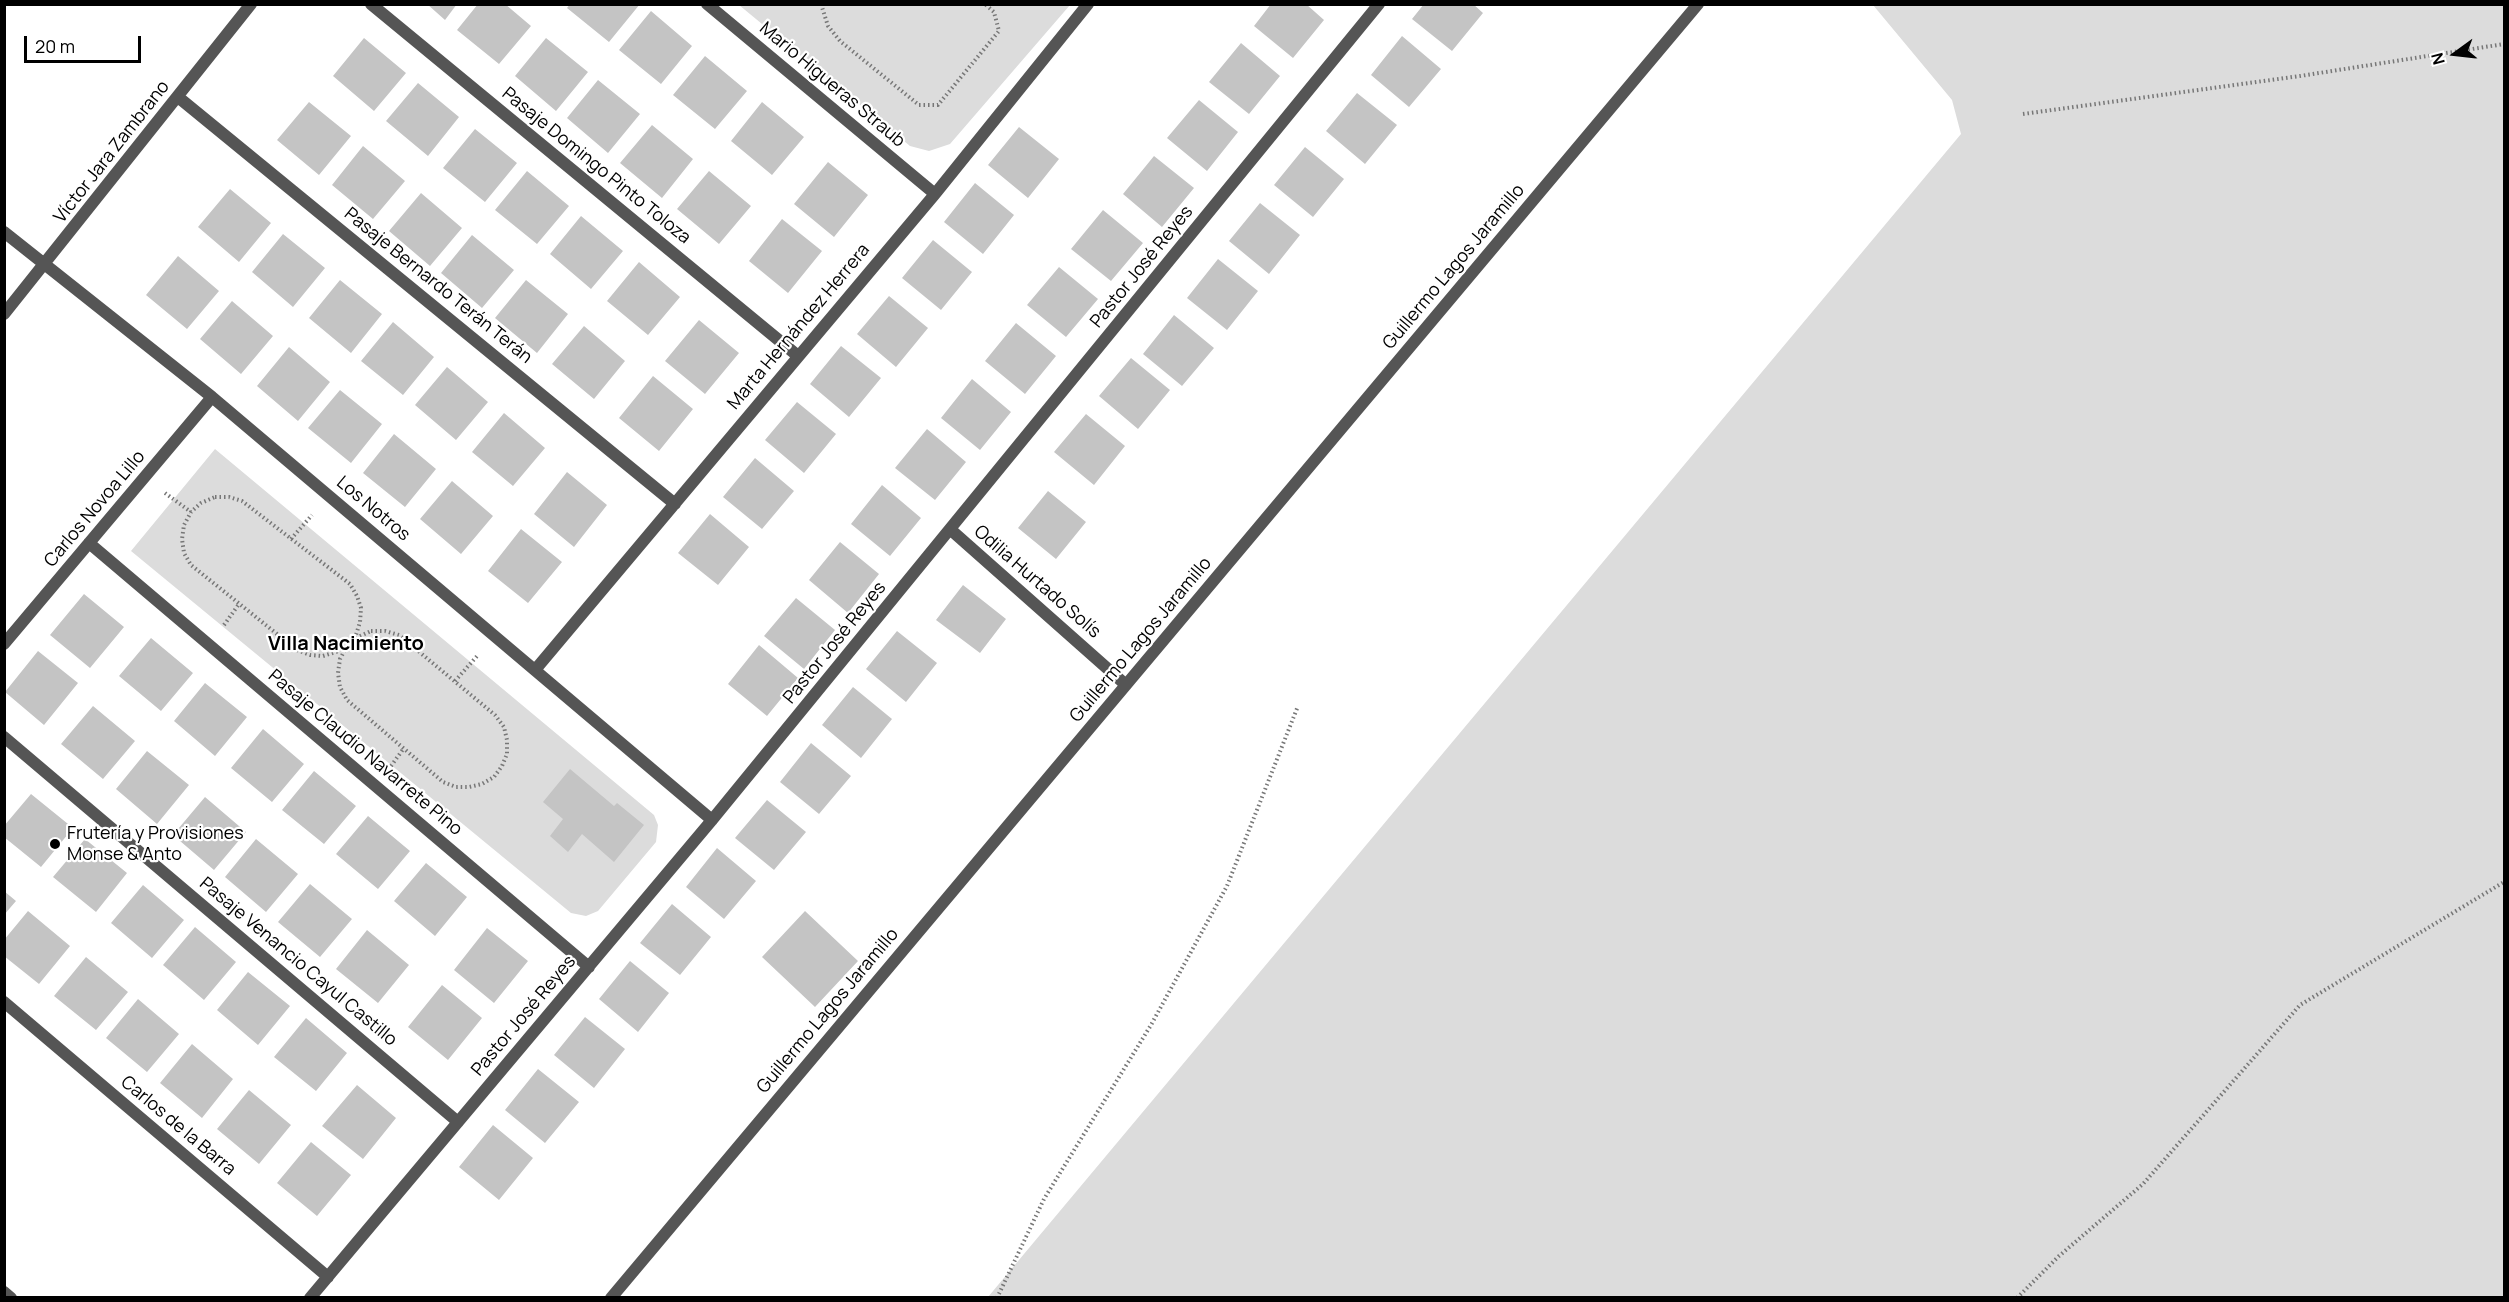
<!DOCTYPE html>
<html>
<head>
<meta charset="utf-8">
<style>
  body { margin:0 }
  #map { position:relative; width:2509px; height:1302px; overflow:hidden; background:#fff; font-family:Manrope,sans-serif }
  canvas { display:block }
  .frame { position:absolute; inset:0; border:6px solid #000; pointer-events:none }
  .north { position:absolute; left:2425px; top:24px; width:60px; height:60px; -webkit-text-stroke:4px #fff; paint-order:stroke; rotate:255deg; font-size:16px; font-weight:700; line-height:24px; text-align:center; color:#000 }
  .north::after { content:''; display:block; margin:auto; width:21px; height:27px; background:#000; clip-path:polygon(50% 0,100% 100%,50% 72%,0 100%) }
  .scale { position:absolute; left:24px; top:36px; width:117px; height:27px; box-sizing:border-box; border:3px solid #000; border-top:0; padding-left:8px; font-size:18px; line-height:21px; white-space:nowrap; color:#000; -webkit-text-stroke:4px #fff; paint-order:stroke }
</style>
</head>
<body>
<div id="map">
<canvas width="2509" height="1302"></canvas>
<div class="frame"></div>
<div class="north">N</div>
<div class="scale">20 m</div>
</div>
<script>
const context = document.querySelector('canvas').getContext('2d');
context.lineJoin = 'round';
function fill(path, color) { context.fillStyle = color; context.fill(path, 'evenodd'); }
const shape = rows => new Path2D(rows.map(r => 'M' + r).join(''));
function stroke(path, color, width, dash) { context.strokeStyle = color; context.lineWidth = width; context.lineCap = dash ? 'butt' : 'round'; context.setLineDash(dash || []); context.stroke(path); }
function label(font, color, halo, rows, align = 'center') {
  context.font = font + ' Manrope,sans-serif'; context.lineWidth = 4.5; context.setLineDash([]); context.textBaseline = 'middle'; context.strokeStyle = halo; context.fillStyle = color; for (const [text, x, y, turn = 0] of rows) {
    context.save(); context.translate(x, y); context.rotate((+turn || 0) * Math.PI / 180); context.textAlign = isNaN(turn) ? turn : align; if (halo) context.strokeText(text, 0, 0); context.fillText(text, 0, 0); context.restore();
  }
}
const green = shape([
  [739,5,1070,5,950,144,929,151,910,146],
  [1873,5,2504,5,2504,1297,988,1297,1961,134,1952,100],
  [215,449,654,815,658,825,656,842,598,911,586,916,571,913,131,551]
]);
const building = shape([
  [427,4,457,4,445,20],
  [478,4,505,4,531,26,499,64,457,30],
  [570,4,640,4,609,42,567,8],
  [1271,4,1306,4,1324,20,1293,58,1254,26],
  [1424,4,1473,4,1483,13,1452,51,1412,19],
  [651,11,692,46,661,84,619,50],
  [1402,36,1441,69,1409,107,1371,75],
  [364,38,406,73,374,111,333,76],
  [546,38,588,72,556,111,515,76],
  [1241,43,1280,76,1249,114,1209,82],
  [705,56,747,91,715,129,673,95],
  [598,80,640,114,608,153,567,118],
  [418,83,459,117,428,156,386,121],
  [1357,93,1397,125,1365,164,1326,131],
  [1199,100,1238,132,1207,171,1167,138],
  [309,102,351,136,319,175,277,140],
  [762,102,804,137,772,175,731,141],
  [652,125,693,159,662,198,620,163],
  [1019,127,1059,159,1028,198,988,165],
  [475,129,517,163,485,202,443,168],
  [363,146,405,181,373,219,332,185],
  [1305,147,1344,179,1313,217,1274,185],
  [1154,156,1194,188,1162,227,1123,194],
  [828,162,868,195,834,237,794,204],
  [527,171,569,206,537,244,495,210],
  [709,171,751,206,719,244,677,209],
  [975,183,1014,215,983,254,944,222],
  [230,189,271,223,239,262,198,227],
  [421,193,462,228,430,266,389,231],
  [1260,203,1300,235,1269,274,1229,241],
  [1103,210,1143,243,1111,281,1071,249],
  [581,216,623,251,591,289,550,254],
  [782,219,822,251,788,293,749,261],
  [283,234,325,268,293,307,252,272],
  [472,235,514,270,482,308,441,273],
  [933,240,972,272,941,310,902,278],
  [178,256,219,291,187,329,146,295],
  [1218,259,1258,291,1227,330,1187,298],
  [639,262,680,297,648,335,607,301],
  [1059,267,1098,299,1066,337,1027,305],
  [340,280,382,314,351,353,309,318],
  [526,280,568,314,537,353,495,318],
  [889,296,928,328,896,367,857,334],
  [232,301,273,336,241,374,200,339],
  [1174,315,1214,348,1182,386,1143,354],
  [699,320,739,353,705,394,665,361],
  [393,322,434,357,403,395,361,361],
  [1016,323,1056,356,1025,394,985,361],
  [584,326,625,361,594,399,552,364],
  [841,346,881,378,849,417,810,384],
  [289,347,330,382,298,421,257,386],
  [1131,358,1170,390,1138,429,1099,396],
  [447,367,488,402,456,440,415,405],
  [653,376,693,409,659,451,619,418],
  [972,379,1011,412,980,450,941,418],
  [340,390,382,424,351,463,308,428],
  [797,402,836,434,804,473,765,440],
  [504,413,545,448,513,486,472,452],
  [1086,414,1125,446,1094,485,1054,452],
  [927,429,966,462,935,500,895,468],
  [394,434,436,469,405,507,363,473],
  [755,458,794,491,762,529,723,497],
  [567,472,607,505,574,547,534,514],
  [452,481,493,516,461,554,420,519],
  [882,485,921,518,890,556,851,524],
  [1048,491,1086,522,1056,559,1018,528],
  [710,514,749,547,718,585,678,553],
  [521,529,562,562,528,603,488,571],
  [840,542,879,574,848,613,809,580],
  [963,585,1006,619,980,653,936,620],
  [84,594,124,627,90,668,50,635],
  [796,598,835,630,804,669,764,636],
  [897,631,937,663,906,702,866,669],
  [151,638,193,673,161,711,119,676],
  [759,645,798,678,767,716,728,684],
  [38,651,78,683,44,725,5,692],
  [205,683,247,717,215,756,174,721],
  [853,687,892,719,861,758,822,725],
  [93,706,135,741,103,779,61,744],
  [263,729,304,764,272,802,231,768],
  [811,743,851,776,819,814,780,782],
  [147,751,189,785,157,824,116,789],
  [570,769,614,806,617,803,644,825,614,862,582,834,568,852,550,836,563,819,543,802],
  [314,771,356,806,324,844,282,810],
  [31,794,73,828,41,867,4,837,4,826],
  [205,797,246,832,214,870,173,835],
  [767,800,806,832,774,870,735,838],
  [368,816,410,851,378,889,336,854],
  [85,839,127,873,96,912,53,877],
  [256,839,298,874,266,912,225,877],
  [717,848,756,881,724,919,686,887],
  [426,863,467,897,435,936,394,901],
  [310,884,352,919,320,957,278,922],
  [143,885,184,920,152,958,111,923],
  [4,891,16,901,4,915],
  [672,904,711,937,680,975,640,943],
  [28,911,70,946,39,984,4,956,4,940],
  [805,911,858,961,815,1007,762,957],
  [195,927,236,962,204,1000,163,965],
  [487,928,528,961,494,1003,454,970],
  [367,930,409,965,378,1003,336,969],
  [86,957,128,992,96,1030,54,996],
  [630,961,669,993,638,1032,599,999],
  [248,972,290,1006,258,1045,217,1010],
  [442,985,482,1018,448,1060,408,1027],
  [138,999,179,1034,147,1072,106,1038],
  [585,1017,625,1049,594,1088,554,1055],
  [306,1018,347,1053,316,1091,274,1057],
  [192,1044,233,1079,202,1118,160,1083],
  [538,1069,579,1102,545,1143,505,1110],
  [357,1085,396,1118,363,1159,322,1126],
  [249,1090,291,1125,259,1164,217,1129],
  [493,1125,533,1158,499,1200,459,1167],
  [311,1142,351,1175,317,1216,277,1183]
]);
const path = shape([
  [821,4,828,26,840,41,919,105,938,105,999,31,994,12,985,4],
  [2023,114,2300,76,2504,44],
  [165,493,191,512],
  [215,497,229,497,242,501,350,584,357,596,361,608,360,622,356,635,347,645,336,652,323,656,310,655,297,650,191,565,184,553,182,539,184,525,191,512,201,503,215,497],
  [291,539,312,515],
  [224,625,239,604],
  [371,631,385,631,399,635,495,715,504,727,507,740,507,754,502,766,494,777,482,784,469,787,456,787,443,782,347,700,340,687,338,673,340,659,347,646,358,637,371,631],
  [455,681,478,655],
  [391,766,404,748],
  [997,1298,1044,1199,1151,1025,1227,886,1298,706],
  [2017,1298,2059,1256,2143,1184,2300,1005,2504,882]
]);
const street = shape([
  [371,4,798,356],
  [707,4,935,194],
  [178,97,675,504],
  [4,232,212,397,712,820],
  [4,314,251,4],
  [951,530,1126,685],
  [89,543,589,967],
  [4,644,212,397],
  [535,670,935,194,1088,4],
  [4,737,458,1122],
  [4,1002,328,1277],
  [4,1292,11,1298],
  [310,1298,712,820,1379,4],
  [611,1298,1698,4]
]);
const markers = [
  [55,844,6,"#000"]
];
const streetNames = [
  ["Mario Higueras Straub",832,85,40],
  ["Víctor Jara Zambrano",112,152,-52],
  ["Pasaje Domingo Pinto Toloza",596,166,39],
  ["Pastor José Reyes",1142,267,-51],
  ["Guillermo Lagos Jaramillo",1454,267,-50],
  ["Pasaje Bernardo Terán Terán",438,286,39],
  ["Marta Hernández Herrera",799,327,-50],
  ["Carlos Novoa Lillo",95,509,-50],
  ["Los Notros",373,509,40],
  ["Odilia Hurtado Solís",1037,582,41],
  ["Guillermo Lagos Jaramillo",1141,640,-50],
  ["Pastor José Reyes",835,643,-51],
  ["Pasaje Claudio Navarrete Pino",365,753,40],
  ["Pasaje Venancio Cayul Castillo",298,962,40],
  ["Guillermo Lagos Jaramillo",828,1011,-50],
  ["Pastor José Reyes",524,1016,-50],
  ["Carlos de la Barra",178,1126,40]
];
const poiNames = [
  ["Frutería y Provisiones",67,834],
  ["Monse & Anto",67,855]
];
const neighbourhoodNames = [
  ["Villa Nacimiento",346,644]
];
fill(green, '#dcdcdc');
fill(building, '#c4c4c4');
stroke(path, '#777', 4, [1.5, 3]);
stroke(street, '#555', 12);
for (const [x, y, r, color] of markers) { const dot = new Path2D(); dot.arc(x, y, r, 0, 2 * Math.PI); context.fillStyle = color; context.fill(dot); stroke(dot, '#fff', 2); }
label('18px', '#000', '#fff', streetNames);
label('18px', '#000', '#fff', poiNames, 'left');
label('bold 20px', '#000', '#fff', neighbourhoodNames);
</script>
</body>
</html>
